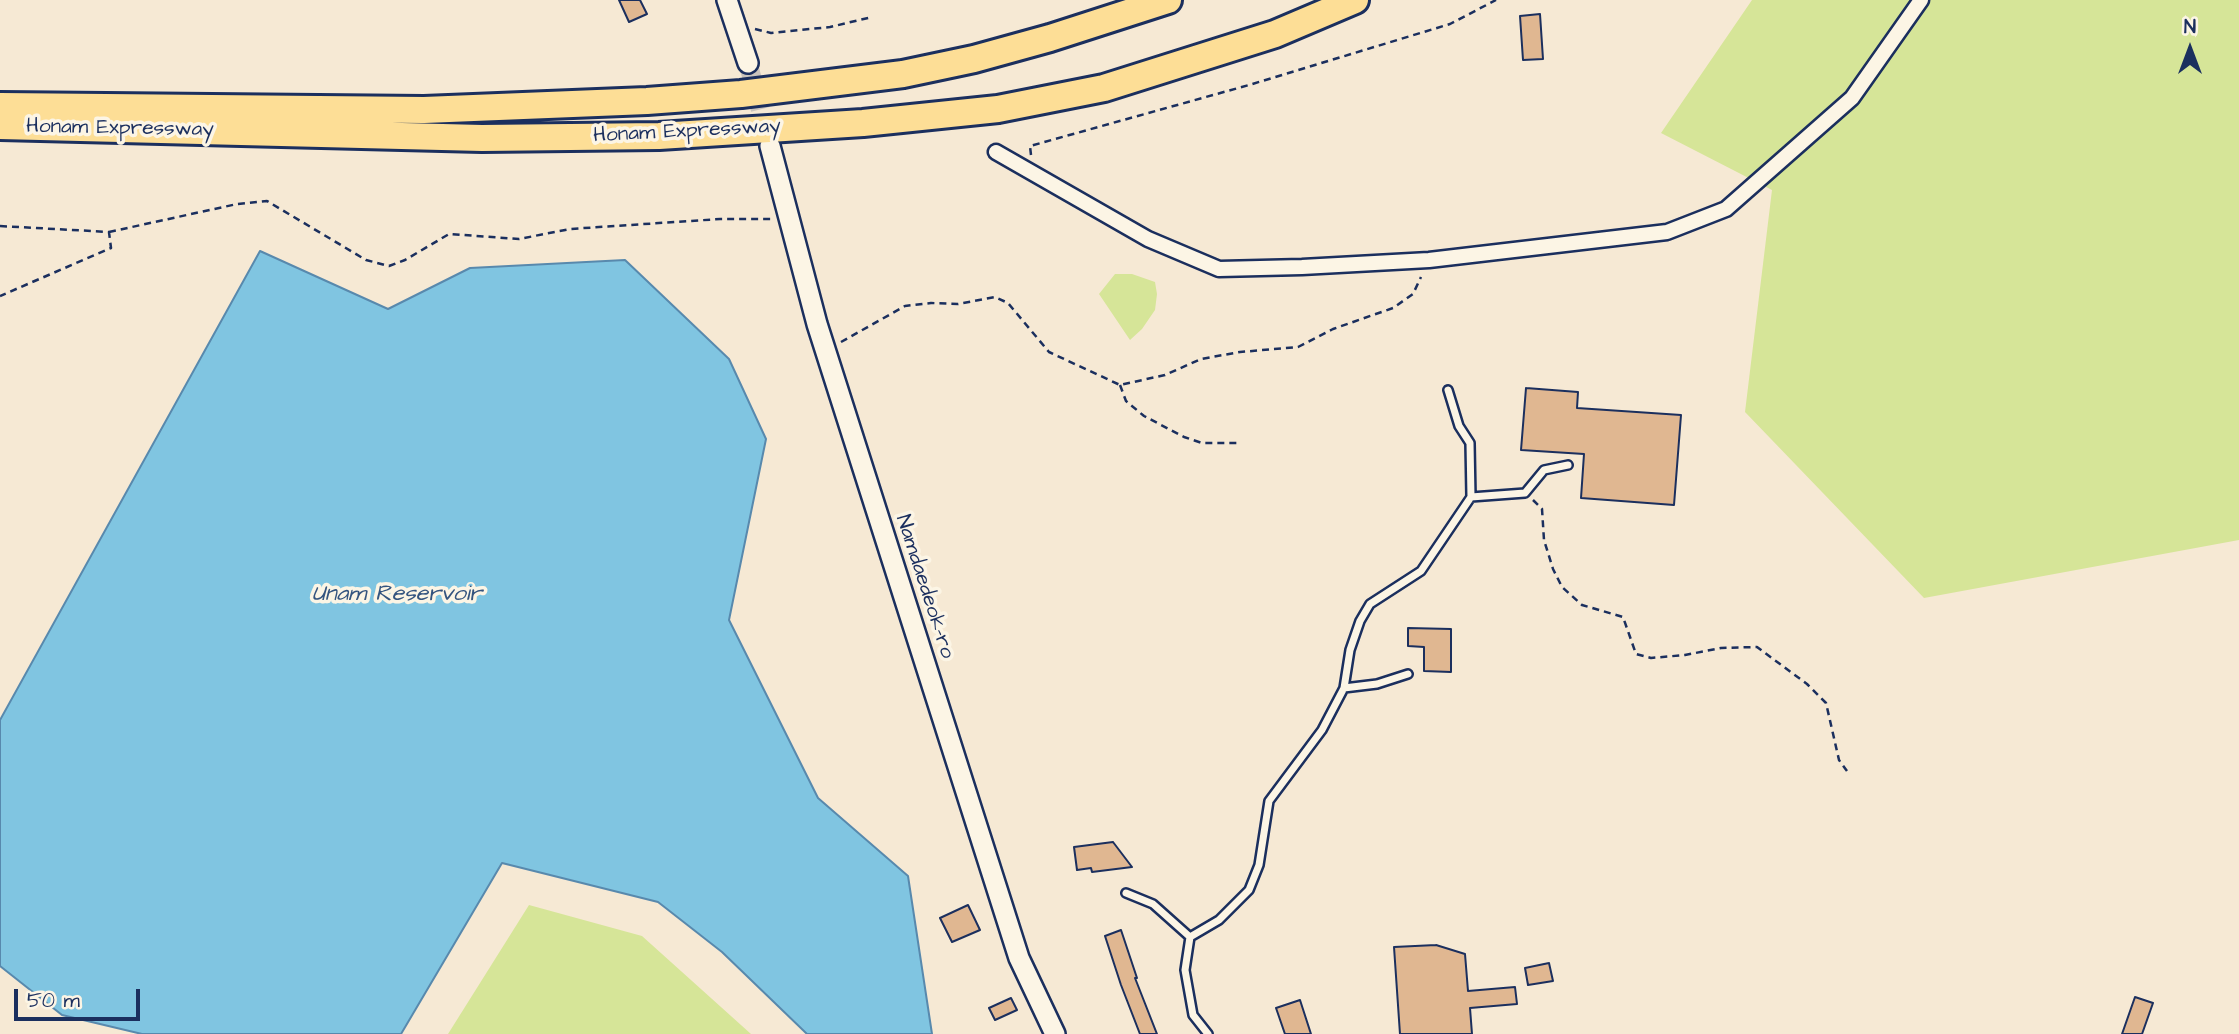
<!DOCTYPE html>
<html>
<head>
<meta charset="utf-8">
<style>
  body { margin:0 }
  #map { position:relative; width:2239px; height:1034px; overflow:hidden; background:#f6e9d4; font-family:"Architects Daughter",sans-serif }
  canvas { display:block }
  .north { position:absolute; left:2155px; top:14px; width:70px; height:70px; -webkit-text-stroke:5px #fcf5e5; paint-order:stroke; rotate:0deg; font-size:19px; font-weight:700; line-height:28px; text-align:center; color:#1b2f5e }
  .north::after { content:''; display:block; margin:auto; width:24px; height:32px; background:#1b2f5e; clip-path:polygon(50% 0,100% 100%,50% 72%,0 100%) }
  .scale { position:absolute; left:14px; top:989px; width:126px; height:32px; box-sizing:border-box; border:4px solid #1b2f5e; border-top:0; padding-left:9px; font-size:21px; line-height:24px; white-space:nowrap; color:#1b2f5e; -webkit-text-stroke:5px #fcf5e5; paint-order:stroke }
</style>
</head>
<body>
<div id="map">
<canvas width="2239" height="1034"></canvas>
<div class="north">N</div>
<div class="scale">50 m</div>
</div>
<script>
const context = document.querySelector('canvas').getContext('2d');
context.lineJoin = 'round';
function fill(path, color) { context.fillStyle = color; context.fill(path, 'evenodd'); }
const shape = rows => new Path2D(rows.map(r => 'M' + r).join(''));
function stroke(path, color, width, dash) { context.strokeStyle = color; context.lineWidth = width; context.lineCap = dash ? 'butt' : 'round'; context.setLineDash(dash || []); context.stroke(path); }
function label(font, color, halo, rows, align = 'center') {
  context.font = font + ' "Architects Daughter",sans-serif'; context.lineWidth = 7; context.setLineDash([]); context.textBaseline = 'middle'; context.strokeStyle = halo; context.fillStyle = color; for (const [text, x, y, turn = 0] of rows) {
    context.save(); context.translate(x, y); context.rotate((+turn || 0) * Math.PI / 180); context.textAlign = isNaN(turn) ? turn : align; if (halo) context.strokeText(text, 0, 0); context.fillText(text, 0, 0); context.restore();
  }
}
const green = shape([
  [1752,0,2239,0,2239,540,1924,598,1745,412,1772,190,1661,133],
  [1115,274,1132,274,1155,282,1157,294,1155,310,1142,329,1130,340,1099,294],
  [529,905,642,936,751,1034,448,1034]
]);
const water = shape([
  [260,251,388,309,470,268,625,260,729,359,766,439,729,620,818,798,908,876,932,1034,807,1034,722,952,658,902,502,863,401,1034,142,1034,62,1015,0,966,0,720,260,251]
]);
const building = shape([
  [619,0,640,0,647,14,629,22,619,0],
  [1540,14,1543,59,1523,60,1520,16,1540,14],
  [1526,388,1578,392,1577,408,1681,415,1674,505,1581,498,1584,454,1521,450,1526,388],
  [1408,628,1451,629,1451,672,1424,671,1424,647,1408,646,1408,628],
  [1113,842,1132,867,1092,872,1091,868,1077,870,1074,847,1113,842],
  [968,905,980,930,952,942,940,918,968,905],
  [1121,930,1137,978,1135,978,1157,1034,1140,1034,1121,985,1105,936,1121,930],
  [1436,945,1465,954,1468,991,1515,987,1517,1004,1470,1008,1472,1034,1400,1034,1394,947,1436,945],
  [1549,963,1553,981,1528,985,1525,968,1549,963],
  [2135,997,2153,1003,2142,1034,2122,1034,2135,997],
  [1011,998,1017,1010,995,1020,989,1008,1011,998],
  [1300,1000,1311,1034,1285,1034,1276,1008,1300,1000]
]);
const secondaryTunnel = shape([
  [748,63,769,142]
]);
const path = shape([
  [755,29,771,33,830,27,872,17],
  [1031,155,1030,146,1249,85,1450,24,1496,0],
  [0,226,109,232,111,248,0,296],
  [109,232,237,204,267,201,366,260,389,266,405,260,449,234,519,239,570,229,720,219,772,219],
  [841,342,905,306,931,303,958,304,995,297,1008,303,1049,352,1120,385,1165,375,1201,359,1240,352,1298,347,1333,329,1393,308,1413,294,1421,277],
  [1120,385,1126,401,1144,416,1184,437,1202,443,1239,443],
  [1533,500,1542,509,1544,540,1553,569,1562,587,1582,605,1623,617,1636,654,1651,658,1685,655,1721,648,1757,647,1807,684,1826,703,1839,760,1847,771]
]);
const service = shape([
  [1448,390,1459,426,1470,443,1471,497],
  [1344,688,1350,650,1360,621,1370,604,1421,571,1471,497,1525,493,1544,470,1568,465],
  [1126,893,1153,904,1190,937,1185,970,1193,1015,1208,1034],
  [1190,937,1219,920,1249,890,1259,865,1269,801,1322,730,1344,688,1377,684,1408,674]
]);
const minor = shape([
  [996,152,1148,239,1219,269,1302,267,1429,260,1667,232,1726,209,1852,98,1921,0]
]);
const secondary = shape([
  [727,0,748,63],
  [770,146,817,324,1019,958,1055,1034]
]);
const motorway = shape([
  [0,106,424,110,647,101,741,94,903,74,974,59,1050,38,1168,0],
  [0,126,482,138,659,136,863,123,998,109,1104,88,1275,34,1355,0]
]);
const streetNames = [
  ["Honam Expressway",120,129,1],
  ["Honam Expressway",687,132,-3],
  ["Namdaedeok-ro",924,587,72]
];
const waterNames = [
  ["Unam Reservoir",397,595]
];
fill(green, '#d6e598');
fill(water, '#80c5e1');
stroke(water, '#5889ad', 2);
fill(building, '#e0b791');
stroke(building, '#1b2f5e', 2);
stroke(secondaryTunnel, '#cac4bc', 19, [19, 10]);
stroke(service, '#1b2f5e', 12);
stroke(minor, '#1b2f5e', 19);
stroke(secondary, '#1b2f5e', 24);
stroke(motorway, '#1b2f5e', 32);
stroke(path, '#1b2f5e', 2.5, [7, 5]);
stroke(service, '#fcf5e5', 7);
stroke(minor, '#fcf5e5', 14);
stroke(secondary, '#fcf5e5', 19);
stroke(motorway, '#fdde96', 26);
label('21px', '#1b2f5e', '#fcf5e5', streetNames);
label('italic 23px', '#34547f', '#fcf5e5', waterNames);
</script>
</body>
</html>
